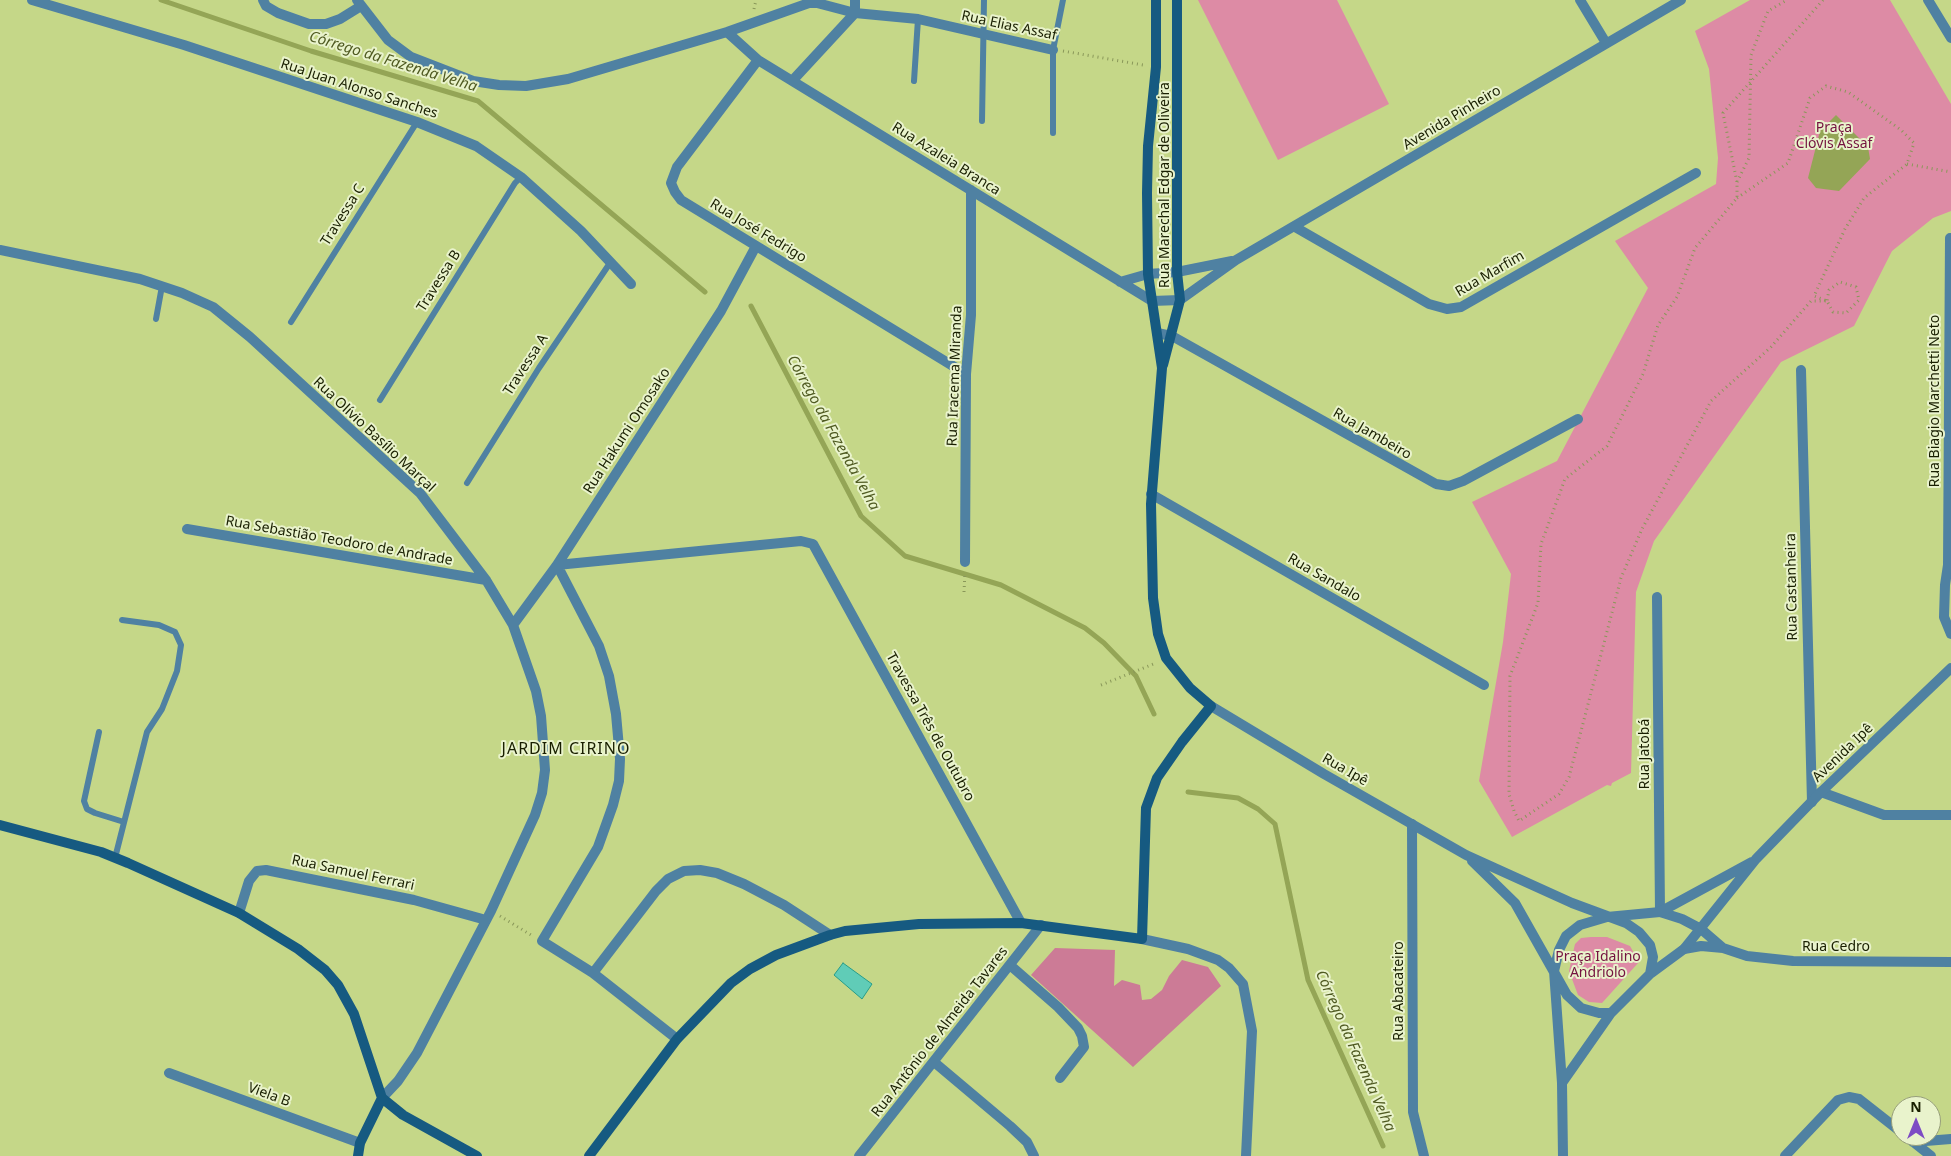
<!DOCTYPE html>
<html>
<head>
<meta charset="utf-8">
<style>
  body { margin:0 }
  #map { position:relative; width:1951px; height:1156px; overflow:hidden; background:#c5d788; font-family:"Noto Sans",sans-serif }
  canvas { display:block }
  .north { position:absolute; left:1891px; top:1096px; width:50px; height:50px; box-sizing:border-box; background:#e9f3cc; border:1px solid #969e7a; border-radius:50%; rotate:0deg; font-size:14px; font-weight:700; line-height:20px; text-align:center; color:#191f00 }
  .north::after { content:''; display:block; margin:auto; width:18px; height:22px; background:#7d4cc4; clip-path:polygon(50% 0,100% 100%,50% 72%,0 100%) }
</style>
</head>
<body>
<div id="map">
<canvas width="1951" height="1156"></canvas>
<div class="north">N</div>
</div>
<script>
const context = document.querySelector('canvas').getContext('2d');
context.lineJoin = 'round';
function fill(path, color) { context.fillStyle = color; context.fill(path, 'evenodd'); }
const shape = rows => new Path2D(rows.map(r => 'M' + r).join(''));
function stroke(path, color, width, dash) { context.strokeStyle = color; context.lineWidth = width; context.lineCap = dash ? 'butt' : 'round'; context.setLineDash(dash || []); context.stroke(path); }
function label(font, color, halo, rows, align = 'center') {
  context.font = font + ' "Noto Sans",sans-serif'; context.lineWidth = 4; context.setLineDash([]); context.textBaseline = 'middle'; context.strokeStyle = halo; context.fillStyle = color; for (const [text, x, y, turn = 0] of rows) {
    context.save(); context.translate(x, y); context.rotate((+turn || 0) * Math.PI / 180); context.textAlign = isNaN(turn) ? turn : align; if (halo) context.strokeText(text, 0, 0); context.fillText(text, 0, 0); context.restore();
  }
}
const green = shape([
  [1198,0,1337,0,1389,104,1278,160],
  [1750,0,1890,0,1951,104,1951,211,1933,218,1892,251,1854,326,1781,362,1654,541,1636,592,1631,773,1612,783,1611,786,1607,785,1512,837,1479,781,1503,642,1511,574,1472,502,1557,461,1648,288,1615,241,1716,184,1718,158,1709,69,1695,31],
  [1591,937,1607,937,1630,946,1639,962,1602,1003,1589,1002,1578,995,1569,971,1575,944,1581,938]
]);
const forest = shape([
  [1055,948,1115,950,1114,986,1122,980,1140,985,1142,1000,1151,999,1162,990,1169,976,1182,960,1208,967,1221,986,1133,1067,1031,975]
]);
const water = shape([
  [1836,115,1868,147,1870,159,1839,191,1816,188,1808,178,1820,131]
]);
const stream = shape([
  [161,0,311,51,478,101,705,292],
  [751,306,861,516,905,556,1001,585,1085,628,1104,643,1136,676,1154,714],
  [1188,792,1238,798,1258,809,1275,824,1308,980,1383,1146]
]);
const building = shape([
  [843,963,872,984,862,999,834,975,843,963]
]);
const path = shape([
  [1823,0,1723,113,1737,182,1737,198,1695,248,1677,297,1658,325,1643,374,1607,446,1565,479,1541,544,1538,603,1510,676,1509,794,1514,811,1519,821,1559,794,1569,777,1621,578,1642,529,1711,401,1771,347,1811,301,1827,301],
  [754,9,756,0],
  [1063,51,1143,65],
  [1907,164,1951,172],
  [1737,182,1749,158,1751,55,1768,11,1787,0],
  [1737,198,1788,163,1810,98,1826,86,1848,92,1901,130,1914,143,1907,164,1864,198,1845,229,1814,296,1827,301,1833,312,1846,313,1859,300,1856,287,1840,282,1829,290,1827,301],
  [964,592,965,572],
  [1101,685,1156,663],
  [500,916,531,935]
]);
const service = shape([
  [914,81,918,19],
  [982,121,984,0],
  [1053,133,1053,50,1063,0],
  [156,319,162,286],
  [291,322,417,122],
  [380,400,515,183,521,177],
  [467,483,539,368,610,263],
  [99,732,84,801,87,809,95,813,124,822],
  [115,858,147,732,162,709,177,671,181,645,175,632,159,625,122,620]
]);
const minor = shape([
  [32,0,184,45,417,122,476,146,521,177,581,231,631,284],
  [263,0,266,6,278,13,309,24,326,24,340,19,361,6],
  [357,0,388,40,411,57,473,81,499,85,526,86,568,79,727,32,809,3,817,3,855,13,918,19,1053,50],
  [1580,0,1606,43],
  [1928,0,1951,38],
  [727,32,758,60,1152,301,1180,300,1236,260,1681,0],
  [758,60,677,167,671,183,675,192,681,200,966,374],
  [793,80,855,13,855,0],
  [1295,227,1429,304,1447,309,1461,307,1696,173],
  [1950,238,1948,565,1945,585,1944,617,1951,634],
  [0,250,140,279,182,293,213,307,250,337,420,493,486,580,513,625,536,691,541,716,545,770,542,793,535,815,491,911,417,1053,398,1081,382,1098],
  [1120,282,1148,274,1177,272,1232,261],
  [1157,333,1172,336,1436,484,1449,486,1463,481,1578,419],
  [1801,370,1812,802],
  [1151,494,1484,685],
  [187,529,486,580],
  [965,562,966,374,971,315,971,190],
  [1657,597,1660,912,1682,919,1701,929,1723,948],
  [513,625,557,565,721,311,756,246],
  [1821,792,1884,815,1951,815],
  [1412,824,1413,1112,1424,1156],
  [239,913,249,881,257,871,266,870,414,900,486,920],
  [1684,949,1701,946,1723,948,1747,956,1793,961,1951,962],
  [1011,966,1058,1007,1078,1028,1082,1036,1084,1047,1060,1078],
  [593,973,656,891,668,879,684,871,700,870,717,873,744,884,784,905,830,935],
  [677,1039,593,973,542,941,598,847,613,805,619,781,620,759,616,714,609,676,599,646,557,565,801,541,813,544,1021,923],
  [934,1062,1010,1126,1027,1142,1034,1156],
  [169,1073,360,1143],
  [1906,1136,1931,1156],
  [1913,1142,1951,1139],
  [859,1156,1041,925],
  [1785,1156,1838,1100,1849,1097,1859,1099,1901,1132]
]);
const tertiary = shape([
  [1211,706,1324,774,1466,855,1572,903,1626,923,1639,932,1650,945,1653,957,1650,974],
  [1472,861,1515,903,1567,995,1581,1008,1599,1013,1611,1013],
  [1142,939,1188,949,1218,960,1229,968,1243,984,1252,1031,1246,1156],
  [1562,1083,1611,1013,1650,974,1684,949,1756,859,1821,792,1951,668],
  [1563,1156,1562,1083,1554,971,1559,950,1566,936,1580,925,1607,917,1660,912,1752,862]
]);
const secondary = shape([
  [1163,365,1180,300,1177,272,1177,0],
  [0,825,101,852,128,863,239,913,298,949,325,970,338,985,354,1014,382,1098,403,1115,477,1156],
  [358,1156,360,1143,382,1098],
  [589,1156,677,1039,731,983,750,969,776,955,830,935,845,931,919,924,1021,923,1142,939,1146,808,1157,778,1182,742,1211,706,1190,688,1166,658,1158,634,1153,598,1151,504,1162,368,1148,274,1147,193,1148,146,1156,67,1156,0]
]);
const streetNames = [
  ["Rua Elias Assaf",1009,26,12],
  ["Rua Juan Alonso Sanches",359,89,18],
  ["Avenida Pinheiro",1452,118,-31],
  ["Rua Azaleia Branca",946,159,32],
  ["Rua Marechal Edgar de Oliveira",1165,185,-90],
  ["Travessa C",343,215,-58],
  ["Rua José Fedrigo",758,231,31],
  ["Rua Marfim",1490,274,-30],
  ["Travessa B",439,281,-58],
  ["Travessa A",526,365,-57],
  ["Rua Iracema Miranda",955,376,-88],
  ["Rua Biagio Marchetti Neto",1935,401,-90],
  ["Rua Hakumi Omosako",627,431,-57],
  ["Rua Jambeiro",1372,434,30],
  ["Rua Olívio Basílio Marçal",374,435,43],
  ["Rua Sebastião Teodoro de Andrade",339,541,10],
  ["Rua Sandalo",1324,578,30],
  ["Rua Castanheira",1792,587,-91],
  ["Travessa Três de Outubro",930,727,61],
  ["Avenida Ipê",1843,753,-44],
  ["Rua Jatobá",1645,754,-90],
  ["Rua Ipê",1345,770,30],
  ["Rua Samuel Ferrari",353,873,12],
  ["Rua Cedro",1836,947],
  ["Rua Abacateiro",1399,991,-90],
  ["Rua Antônio de Almeida Tavares",940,1032,-52],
  ["Viela B",269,1095,20]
];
const parkNames = [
  ["Praça",1834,128],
  ["Clóvis Assaf",1834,144],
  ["Praça Idalino",1598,957],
  ["Andriolo",1598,973]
];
const waterNames = [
  ["Córrego da Fazenda Velha",393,62,17],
  ["Córrego da Fazenda Velha",833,433,61],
  ["Córrego da Fazenda Velha",1355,1051,66]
];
const quarterNames = [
  ["JARDIM CIRINO",566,749]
];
fill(green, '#dd8ba5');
fill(forest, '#cc7b96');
fill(water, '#94a556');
stroke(stream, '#94a556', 5);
fill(building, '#60ccb7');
stroke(building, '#269c89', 1);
stroke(path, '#899759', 3, [1, 4]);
stroke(service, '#4f81a2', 6);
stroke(minor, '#4f81a2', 10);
stroke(tertiary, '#4f81a2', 10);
stroke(secondary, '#165a81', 10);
label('14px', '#191f00', '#e9f3cc', streetNames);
label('14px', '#74123f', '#e9f3cc', parkNames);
label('italic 15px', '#4f5a21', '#e9f3cc', waterNames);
context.letterSpacing = '1px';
label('16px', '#191f00', '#e9f3cc', quarterNames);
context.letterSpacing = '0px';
</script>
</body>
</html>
